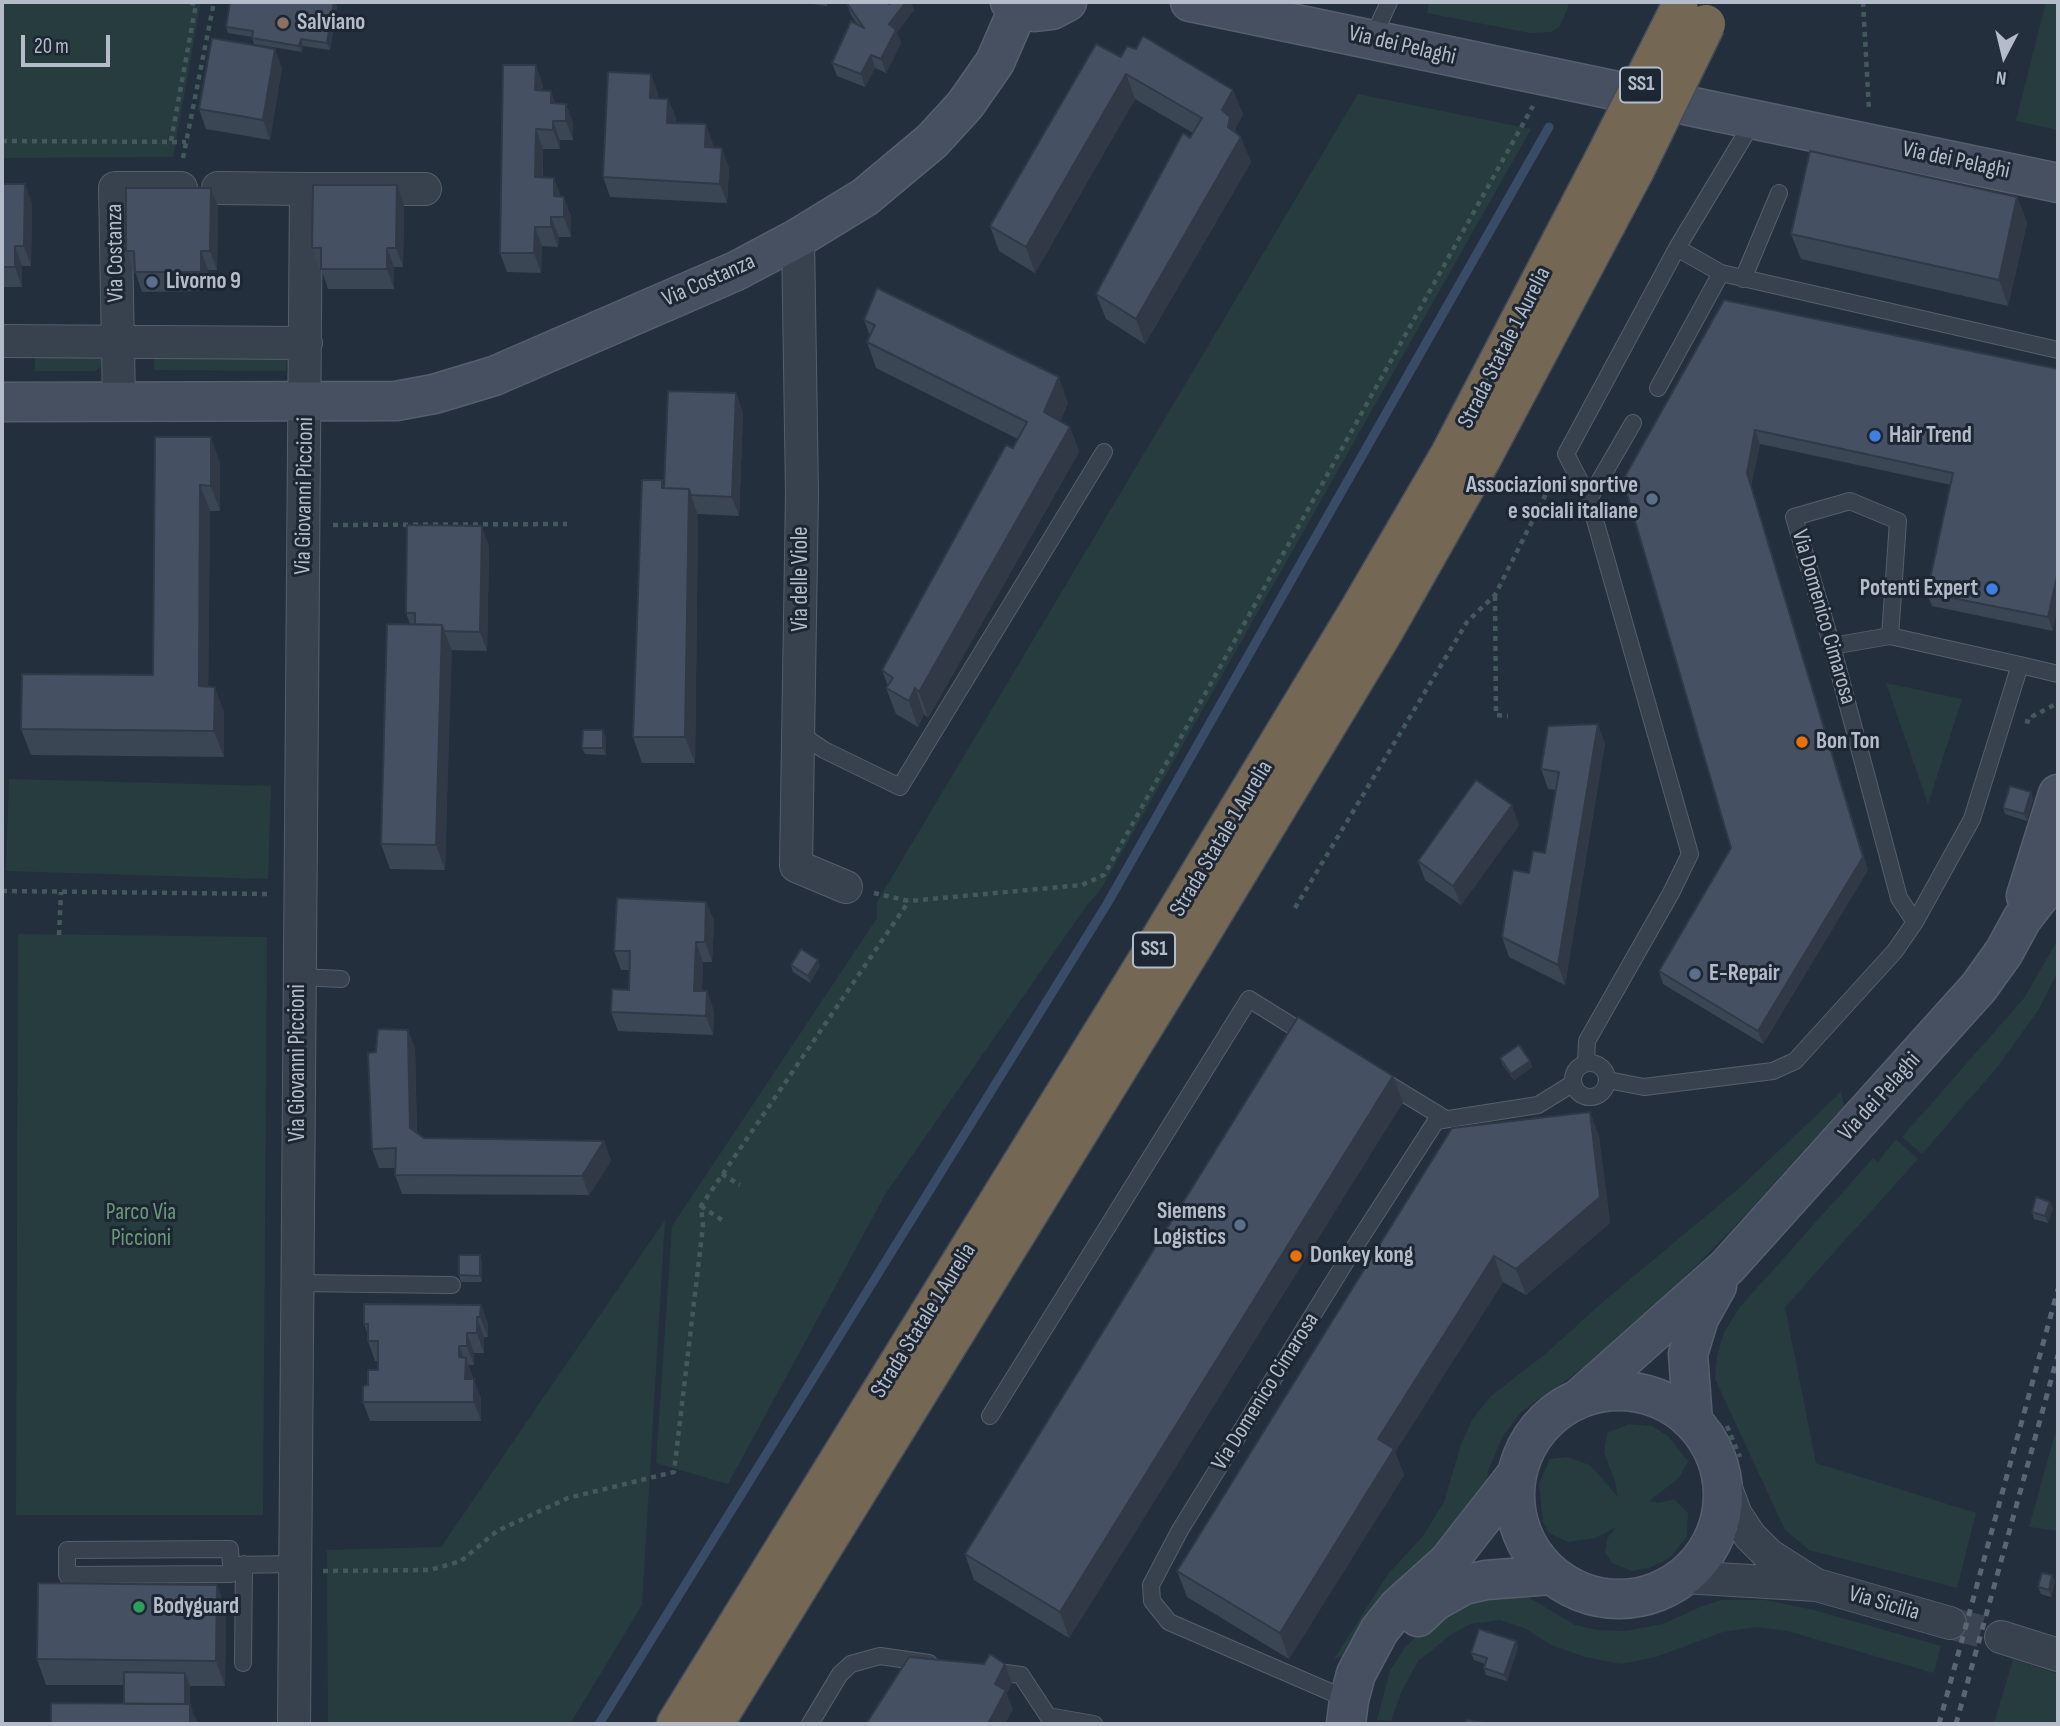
<!DOCTYPE html>
<html>
<head>
<meta charset="utf-8">
<style>
  body { margin:0 }
  #map { position:relative; width:2060px; height:1726px; overflow:hidden; background:#242f3e; font-family:"Sofia Sans Condensed",sans-serif }
  canvas { display:block }
  .frame { position:absolute; inset:0; border:4px solid #b4bcc9; pointer-events:none }
  .north { position:absolute; left:1969px; top:21px; width:70px; height:70px; -webkit-text-stroke:5px #1d2633; paint-order:stroke; rotate:187deg; font-size:19px; font-weight:700; line-height:28px; text-align:center; color:#b4bcc9 }
  .north::after { content:''; display:block; margin:auto; width:24px; height:32px; background:#b4bcc9; clip-path:polygon(50% 0,100% 100%,50% 72%,0 100%) }
  .scale { position:absolute; left:21px; top:35px; width:89px; height:32px; box-sizing:border-box; border:4px solid #b4bcc9; border-top:0; padding-left:9px; font-size:21px; line-height:24px; white-space:nowrap; color:#b4bcc9; -webkit-text-stroke:5px #1d2633; paint-order:stroke }
</style>
</head>
<body>
<div id="map">
<canvas width="2060" height="1726"></canvas>
<div class="frame"></div>
<div class="north">N</div>
<div class="scale">20 m</div>
</div>
<script>
const context = document.querySelector('canvas').getContext('2d');
context.lineJoin = 'round';
function fill(path, color) { context.fillStyle = color; context.fill(path, 'evenodd'); }
const shape = rows => new Path2D(rows.map(r => 'M' + r).join(''));
function stroke(path, color, width, dash) { context.strokeStyle = color; context.lineWidth = width; context.lineCap = dash ? 'butt' : 'round'; context.setLineDash(dash || []); context.stroke(path); }
function label(font, color, halo, rows, align = 'center') {
  context.font = font + ' "Sofia Sans Condensed",sans-serif'; context.lineWidth = 6; context.setLineDash([]); context.textBaseline = 'middle'; context.strokeStyle = halo; context.fillStyle = color; for (const [text, x, y, turn = 0] of rows) {
    context.save(); context.translate(x, y); context.rotate((+turn || 0) * Math.PI / 180); context.textAlign = isNaN(turn) ? turn : align; if (halo) context.strokeText(text, 0, 0); context.fillText(text, 0, 0); context.restore();
  }
}
const green = shape([
  [2,2,201,2,173,157,2,158],
  [1429,2,1570,2,1560,26,1551,32,1530,33,1427,13],
  [2046,2,2058,2,2058,130,2016,121],
  [1358,94,1531,129,1100,891,1087,905,886,1193,728,1484,656,1463,672,1226,877,918,877,902],
  [93,353,101,359,102,366,95,371,35,371,35,354],
  [154,355,287,356,286,371,154,370],
  [1886,683,1962,699,1928,804],
  [9,779,271,786,268,879,6,871],
  [18,934,267,937,263,1515,16,1515],
  [2058,939,2058,971,2039,1009,1999,1065,1922,1154,1902,1137,2025,997],
  [1841,1092,1844,1106,1736,1225,1674,1288,1612,1348,1521,1412,1503,1436,1488,1471,1486,1488,1453,1538,1400,1580,1373,1607,1346,1655,1334,1659,1388,1574,1423,1536,1444,1502,1461,1444,1473,1418,1491,1396,1549,1351,1605,1300,1737,1190],
  [1896,1139,1918,1159,1785,1307,1816,1463,1976,1513,1957,1588,1809,1550,1785,1530,1715,1379,1717,1356,1724,1332,1740,1307,1873,1158,1878,1162],
  [665,1220,642,1605,570,1724,328,1724,327,1550,441,1547],
  [2058,1423,2058,1531,2029,1527],
  [1629,1424,1652,1426,1668,1436,1688,1461,1679,1478,1649,1501,1658,1503,1674,1499,1688,1513,1687,1536,1670,1558,1649,1568,1632,1571,1612,1563,1605,1552,1607,1539,1616,1527,1595,1538,1568,1542,1549,1533,1543,1522,1539,1484,1550,1459,1567,1457,1590,1465,1618,1497,1615,1481,1604,1453,1607,1433],
  [1523,1594,1575,1625,1598,1630,1625,1631,1663,1624,1700,1607,1721,1600,1765,1600,1814,1610,1941,1646,1934,1673,1787,1631,1757,1627,1723,1632,1656,1657,1621,1664,1585,1657,1551,1645,1526,1629,1500,1620,1471,1624,1452,1634,1418,1661,1401,1693,1391,1721,1377,1720,1390,1670,1404,1649,1420,1632,1463,1600],
  [2013,1659,2058,1674,2058,1724,1994,1724]
]);
const stream = shape([
  [599,1724,1107,904,1549,127]
]);
const streetTunnel = shape([
  [1950,1623,2001,1637]
]);
const path = shape([
  [1863,2,1869,110],
  [2,141,186,142],
  [171,141,196,4,185,2],
  [183,158,214,2],
  [333,525,567,524],
  [1495,596,1496,715,1508,716],
  [2025,721,2030,722,2033,716,2058,703],
  [2,891,271,894],
  [874,893,909,901,1082,885,1104,875,1533,106],
  [1295,908,1467,622,1495,595,1553,480],
  [59,935,61,892],
  [722,1174,740,1185],
  [701,1206,722,1220],
  [1727,1426,1740,1457],
  [323,1571,430,1570,461,1561,497,1531,568,1498,674,1472,703,1226,701,1206,909,901]
]);
const lane = shape([
  [1372,39,1389,2],
  [1754,120,1677,248,1721,273,2058,350],
  [1743,279,1779,193],
  [1658,388,1721,273],
  [1589,499,1566,454,1677,248],
  [1832,646,1890,636],
  [2020,665,2058,674],
  [799,733,824,750,900,787,1104,452],
  [299,977,341,979],
  [1586,1062,1587,1041,1671,893,1690,854,1589,499,1633,423],
  '1573 1080a17 17 0 1 1 34 0a17 17 0 1 1-34 0Z',
  [1380,1079,1444,1118],
  [1608,1080,1644,1087,1773,1071,1795,1061,1895,951,1915,922,1972,819,2020,665,1890,636,1898,521,1850,501,1794,517,1832,646,1899,898,1915,922],
  [297,1283,452,1285],
  [990,1416,1249,999,1310,1037],
  [231,1565,231,1574,67,1575,67,1550,230,1549,231,1565,295,1564],
  [243,1663,244,1564],
  [990,1671,1021,1675,1048,1716,1094,1724],
  [1349,1700,1169,1622,1152,1601,1151,1585,1180,1530,1356,1245,1436,1121,1538,1105,1572,1084],
  [810,1724,840,1674,851,1664,880,1656,929,1663]
]);
const street = shape([
  [218,188,306,189],
  [798,238,802,494,796,866,846,887],
  [2,341,306,343],
  [119,401,115,188,181,188],
  [1724,1483,1736,1515,1750,1536,1769,1555,1813,1583],
  [1683,1577,1817,1585,1950,1623],
  [2001,1637,2058,1655],
  [294,1724,306,189,425,189]
]);
const secondary = shape([
  [1010,2,1019,7,1035,12,1052,10,1067,2],
  [1190,2,1613,90],
  [1689,106,2058,183],
  [2,402,396,401,434,394,494,376,736,271,798,238,865,197,932,141,965,105,995,62,1019,7],
  [2026,896,2058,794],
  '1515 1495a104 104 0 1 1 208 0a104 104 0 1 1-208 0Z',
  [1581,1397,1727,1267,1979,987,2004,952,2022,919,2053,879,2058,869],
  [1693,1421,1688,1354,1699,1318,1717,1286],
  [1418,1617,1435,1601,1464,1585,1486,1580,1552,1575],
  [1346,1724,1349,1700,1356,1674,1379,1631,1398,1607,1448,1562,1516,1475]
]);
const highway = shape([
  [676,1724,1156,946,1359,610,1450,454,1604,159],
  [714,1724,1194,945,1384,631,1482,458,1635,170]
]);
const rail = shape([
  [1939,1724,2058,1289],
  [1956,1724,2058,1355]
]);
const highwayBridge = shape([
  [1604,159,1679,10],
  [1635,170,1706,24]
]);
const wall = shape([
  [230,2,335,2,337,7,330,50,303,46,302,52,254,44,252,37,228,33,226,27],
  [799,2,828,2,827,6],
  [846,2,914,10,897,32,901,43,886,73,875,68,865,87,837,76,832,63,858,25,851,15],
  [1121,57,1233,90,1243,115,1235,129,1251,162,1145,344,1106,319,1096,294,1193,133,1135,99,1035,273,999,251,990,226],
  [282,68,270,140,206,129,199,109],
  [651,74,658,94,657,98,668,99,676,118,675,123,713,144,713,148,729,168,727,203,610,197,603,177],
  [543,85,543,91,551,91,555,104,566,104,573,123,573,140,560,140,560,149,543,149,543,178,554,178,561,197,571,216,571,237,559,237,558,247,542,246,541,273,507,272,500,253],
  [2,184,32,203,31,266,22,266,22,287,2,287],
  [2017,197,2027,223,2008,306,1801,259,1791,234],
  [404,205,403,267,394,267,394,289,328,289,321,268,319,268,312,248],
  [218,207,217,270,208,270,208,291,142,292,135,271,133,271,126,251],
  [1724,300,2058,369,2053,631,1932,606,1927,593,1951,485,1760,444,1751,486,1868,870,1763,1044,1663,984,1659,971,1731,848],
  [864,320,1068,403,1060,421,1070,427,1079,452,928,718,924,714,918,727,896,714,886,688,888,686,882,670,1018,439,876,368,867,342,870,336],
  [736,393,743,413,739,516,698,514,695,763,642,763,633,737,662,480,664,486],
  [155,437,220,463,220,511,210,511,208,687,224,712,224,757,31,755,21,729,153,675],
  [489,546,487,651,451,650,445,870,390,869,381,844,410,624,406,613],
  [606,737,606,755,585,754,582,748],
  [1605,743,1565,985,1509,957,1502,937,1529,873,1545,853,1556,790,1548,789,1541,769],
  [2033,799,2027,821,2005,814,2003,808],
  [1519,825,1461,905,1425,880,1418,861],
  [706,902,714,921,712,962,703,962,702,991,714,1011,713,1035,618,1031,611,1012,629,990,630,970,621,970,614,951],
  [791,965,820,966,810,983,793,972],
  [408,1030,415,1049,417,1133,424,1138,604,1141,611,1161,589,1195,402,1194,395,1175,395,1168,379,1168,372,1149,376,1052],
  [1500,1058,1530,1061,1532,1067,1514,1080,1502,1064],
  [1393,1076,1403,1102,1069,1638,974,1580,965,1554],
  [1590,1112,1599,1137,1610,1223,1526,1295,1503,1282,1395,1452,1404,1475,1289,1659,1187,1597,1177,1571],
  [2053,1208,2048,1223,2034,1219,2032,1212],
  [480,1255,482,1262,482,1282,461,1282,459,1275],
  [481,1305,488,1324,488,1337,484,1337,484,1353,474,1353,474,1365,468,1365,481,1399,481,1421,370,1421,363,1402,368,1385,378,1370,378,1361,375,1361,368,1341,368,1335,364,1324],
  [2055,1581,2051,1597,2041,1594,2038,1587],
  [217,1585,226,1611,225,1686,190,1686,190,1704,124,1704,124,1685,46,1685,37,1659],
  [1516,1641,1518,1647,1507,1681,1486,1675,1484,1668,1485,1664,1474,1660,1471,1653]
]);
const shadedWall = shape([
  [334,2,337,7,330,50,327,43],
  [906,2,911,2,914,10,897,32,901,43,886,73,881,59,889,24],
  [301,39,303,46,302,52,299,46],
  [275,49,282,68,270,140,263,120],
  [871,55,875,68,865,87,861,74],
  [536,65,543,85,542,110,535,90],
  [651,74,658,94,657,117,650,98],
  [1126,74,1135,99,1035,273,1026,247],
  [1233,90,1243,115,1235,129,1239,141,1241,137,1251,162,1145,344,1136,319,1222,110],
  [551,91,558,110,558,123,551,103],
  [668,99,676,118,674,142,667,123],
  [566,104,573,123,573,140,566,121],
  [553,121,560,140,560,149,553,130],
  [706,124,713,144,712,167,705,147],
  [536,129,543,149,542,197,535,177],
  [722,148,729,168,727,203,720,184],
  [554,178,561,197,554,196],
  [25,184,32,203,31,266,24,246],
  [397,185,404,205,403,267,396,248],
  [211,188,218,207,217,270,210,251],
  [564,197,571,216,571,237,564,217],
  [2017,197,2027,223,2008,306,1999,280],
  [551,217,559,237,558,247,551,227],
  [535,227,542,246,541,273,534,253],
  [15,246,22,266,22,287,15,267],
  [387,248,394,267,394,289,387,269],
  [201,251,208,270,208,291,201,272],
  [1059,377,1068,403,1054,438,1044,412],
  [736,393,743,413,739,516,732,497],
  [1070,427,1079,452,928,718,919,692],
  [1755,430,1760,444,1751,486,1868,870,1763,1044,1758,1031,1747,473],
  [211,437,220,463,220,511,211,486],
  [200,485,210,511,208,712,199,686],
  [689,489,698,515,695,763,685,737],
  [482,526,489,546,487,651,480,632],
  [2058,572,2058,607,2053,631,2048,617],
  [442,625,452,651,445,870,436,845],
  [215,687,224,712,224,757,214,731],
  [915,688,924,714,918,727,909,701],
  [1598,724,1605,743,1565,985,1558,965],
  [603,730,606,737,606,755,603,748],
  [2031,792,2033,799,2027,821,2024,814],
  [1512,805,1519,825,1461,905,1453,886],
  [706,902,714,921,712,962,705,942],
  [696,942,703,962,701,1010,694,991],
  [818,960,820,966,810,983,808,976],
  [707,991,714,1011,713,1035,706,1016],
  [408,1030,415,1049,417,1148,410,1128],
  [1530,1061,1532,1067,1514,1080,1511,1074],
  [1393,1076,1403,1102,1069,1638,1060,1612],
  [1590,1112,1599,1137,1610,1223,1526,1295,1516,1269],
  [604,1141,611,1161,589,1195,582,1176],
  [2050,1202,2053,1208,2048,1223,2045,1216],
  [480,1255,482,1262,482,1282,480,1276],
  [1494,1256,1503,1282,1395,1452,1404,1475,1289,1659,1280,1633,1378,1439],
  [481,1305,488,1324,488,1337,480,1317],
  [477,1317,484,1337,484,1353,477,1333],
  [467,1333,474,1353,474,1365,467,1346],
  [459,1346,466,1363,466,1358,473,1377,473,1399,459,1357],
  [474,1379,481,1399,481,1421,474,1402],
  [2052,1575,2055,1581,2051,1597,2049,1590],
  [217,1585,226,1611,225,1686,216,1661],
  [1516,1641,1518,1647,1507,1681,1504,1675],
  [1005,1664,1012,1683,1007,1693,1013,1710,1005,1724,988,1724,995,1684],
  [185,1673,190,1686,189,1724,184,1717],
  [190,1704,198,1724,190,1724]
]);
const building = shape([
  [230,2,334,2,327,43,301,39,299,46,252,38,253,31,226,27,230,2],
  [846,2,889,2,889,4,891,2,906,2,889,24,896,30,881,59,871,55,861,74,832,63,851,21,864,28,846,2],
  [1143,36,1233,90,1222,110,1230,117,1228,127,1241,137,1136,319,1096,294,1183,133,1190,138,1202,118,1126,74,1026,247,990,226,1096,44,1121,57,1127,46,1136,49,1143,36],
  [212,38,275,49,263,120,199,109,212,38],
  [503,65,536,65,535,90,551,91,551,103,566,104,566,121,553,121,553,130,536,129,535,177,554,178,554,196,564,197,564,217,551,217,551,227,535,227,534,253,500,253,503,65],
  [608,72,651,74,650,98,668,99,667,123,706,124,705,147,722,148,720,184,603,177,608,72],
  [1810,151,2017,197,1999,280,1791,234,1810,151],
  [2,184,25,184,24,246,15,246,15,267,2,267,2,184],
  [313,185,397,185,396,248,387,248,387,269,321,269,321,248,312,248,313,185],
  [126,188,211,188,210,251,201,251,201,272,135,272,134,251,126,251,126,188],
  [877,288,1059,377,1044,412,1070,427,919,692,915,688,909,701,886,688,893,678,882,670,1006,445,1013,448,1027,422,867,342,875,325,864,320,877,288],
  [1724,300,2058,369,2058,572,2048,617,1927,593,1953,473,1755,430,1747,473,1863,857,1758,1031,1659,971,1731,848,1623,480,1724,300],
  [668,391,736,393,732,497,691,495,689,489,664,488,668,391],
  [155,437,211,437,211,486,200,485,199,686,215,687,214,731,21,729,22,674,153,675,155,437],
  [642,480,662,480,662,488,689,489,685,737,633,737,642,480],
  [407,525,482,526,480,632,444,631,442,625,415,624,415,613,406,613,407,525],
  [387,624,442,625,436,845,381,844,387,624],
  [1598,724,1558,965,1502,937,1513,870,1529,873,1533,851,1545,853,1559,772,1541,769,1548,726,1598,724],
  [583,730,603,730,603,748,582,748,583,730],
  [1476,780,1512,805,1453,886,1418,861,1476,780],
  [2010,786,2031,792,2024,814,2003,808,2010,786],
  [617,898,706,902,705,942,696,942,694,991,707,991,706,1016,611,1012,612,989,629,990,630,951,614,951,617,898],
  [801,949,818,960,808,976,791,965,801,949],
  [1298,1017,1393,1076,1060,1612,965,1554,1298,1017],
  [378,1029,408,1030,410,1128,424,1138,604,1141,582,1176,395,1175,396,1148,372,1149,368,1053,376,1052,378,1029],
  [1519,1045,1530,1061,1511,1074,1500,1058,1519,1045],
  [1590,1112,1600,1197,1516,1269,1494,1256,1378,1439,1394,1449,1280,1633,1177,1571,1452,1128,1590,1112],
  [2036,1197,2050,1202,2045,1216,2032,1212,2036,1197],
  [459,1255,480,1255,480,1276,459,1275,459,1255],
  [364,1304,481,1305,480,1317,477,1317,477,1333,467,1333,467,1346,459,1346,459,1357,466,1358,465,1379,474,1379,474,1402,363,1402,363,1386,368,1385,368,1370,378,1370,378,1341,368,1341,368,1324,364,1324,364,1304],
  [2042,1573,2052,1575,2049,1590,2038,1587,2042,1573],
  [38,1583,217,1585,216,1661,37,1659,38,1583],
  [1479,1629,1516,1641,1504,1675,1484,1668,1487,1658,1471,1653,1479,1629],
  [990,1654,1005,1664,995,1684,1006,1690,988,1724,866,1724,909,1657,984,1664,990,1654],
  [124,1672,185,1673,185,1704,124,1704,124,1672],
  [51,1703,190,1704,190,1724,51,1724,51,1703],
  [1467,1720,1491,1724,1465,1724,1467,1720]
]);
const markers = [
  [283,23,7,"#8d6e63"],
  [152,282,7,"#5c6f8a"],
  [1875,436,7,"#3f7fe0"],
  [1652,499,7,"#5c6f8a"],
  [1992,589,7,"#3f7fe0"],
  [1802,742,7,"#e8710a"],
  [1695,974,7,"#5c6f8a"],
  [1240,1225,7,"#5c6f8a"],
  [1296,1256,7,"#e8710a"],
  [139,1607,7,"#2e9e5b"]
];
const shields = [
  [1641,85,42],
  [1154,950,42]
];
const shieldNames = [
  ["SS1",1641,85],
  ["SS1",1154,950]
];
const poiNames = [
  ["Salviano",297,23],
  ["Livorno 9",166,282],
  ["Hair Trend",1889,436],
  ["Associazioni sportive",1638,486,"right"],
  ["e sociali italiane",1638,512,"right"],
  ["Potenti Expert",1978,589,"right"],
  ["Bon Ton",1816,742],
  ["E-Repair",1709,974],
  ["Siemens",1226,1212,"right"],
  ["Logistics",1226,1238,"right"],
  ["Donkey kong",1310,1256],
  ["Bodyguard",153,1607]
];
const streetNames = [
  ["Via dei Pelaghi",1402,46,13],
  ["Via dei Pelaghi",1956,161,12],
  ["Via Costanza",116,253,-91],
  ["Via Costanza",709,281,-24],
  ["Strada Statale 1 Aurelia",1505,348,-63],
  ["Via Giovanni Piccioni",305,496,-89],
  ["Via delle Viole",801,579,-90],
  ["Via Domenico Cimarosa",1823,617,74],
  ["Strada Statale 1 Aurelia",1222,839,-59],
  ["Via Giovanni Piccioni",298,1063,-90],
  ["Via dei Pelaghi",1880,1097,-48],
  ["Strada Statale 1 Aurelia",924,1321,-58],
  ["Via Domenico Cimarosa",1266,1392,-58],
  ["Via Sicilia",1884,1604,16]
];
const parkNames = [
  ["Parco Via",141,1213],
  ["Piccioni",141,1239]
];
fill(green, '#263c3f');
stroke(stream, '#394c67', 9);
stroke(streetTunnel, '#3a4453', 32, [32, 16]);
stroke(lane, '#565f6c', 18);
stroke(street, '#565f6c', 34);
stroke(secondary, '#565f6c', 41);
stroke(highway, '#434c59', 41);
stroke(path, '#44595c', 4.5, [5, 5]);
stroke(lane, '#38414e', 16);
stroke(street, '#38414e', 32);
stroke(secondary, '#465061', 38);
stroke(highway, '#746855', 38);
stroke(rail, '#5a6575', 5, [7, 7]);
stroke(highwayBridge, '#434c59', 41, []);
stroke(highwayBridge, '#746855', 38);
fill(wall, '#3b4654');
fill(shadedWall, '#303945');
fill(building, '#455162');
stroke(building, '#303945', 2);
for (const [x, y, r, color] of markers) { const dot = new Path2D(); dot.arc(x, y, r, 0, 2 * Math.PI); context.fillStyle = color; context.fill(dot); stroke(dot, '#1d2633', 2.5); }
for (const [x, y, w] of shields) { const box = new Path2D(); box.roundRect(x - w / 2, y - 17.5, w, 35, 5); context.fillStyle = '#1d2633'; context.fill(box); stroke(box, '#b4bcc9', 2); }
label('bold 21px', '#b4bcc9', null, shieldNames);
label('bold 23px', '#b4bcc9', '#1d2633', poiNames, 'left');
label('23px', '#b4bcc9', '#1d2633', streetNames);
label('23px', '#6b9a76', '#1d2633', parkNames);
</script>
</body>
</html>
